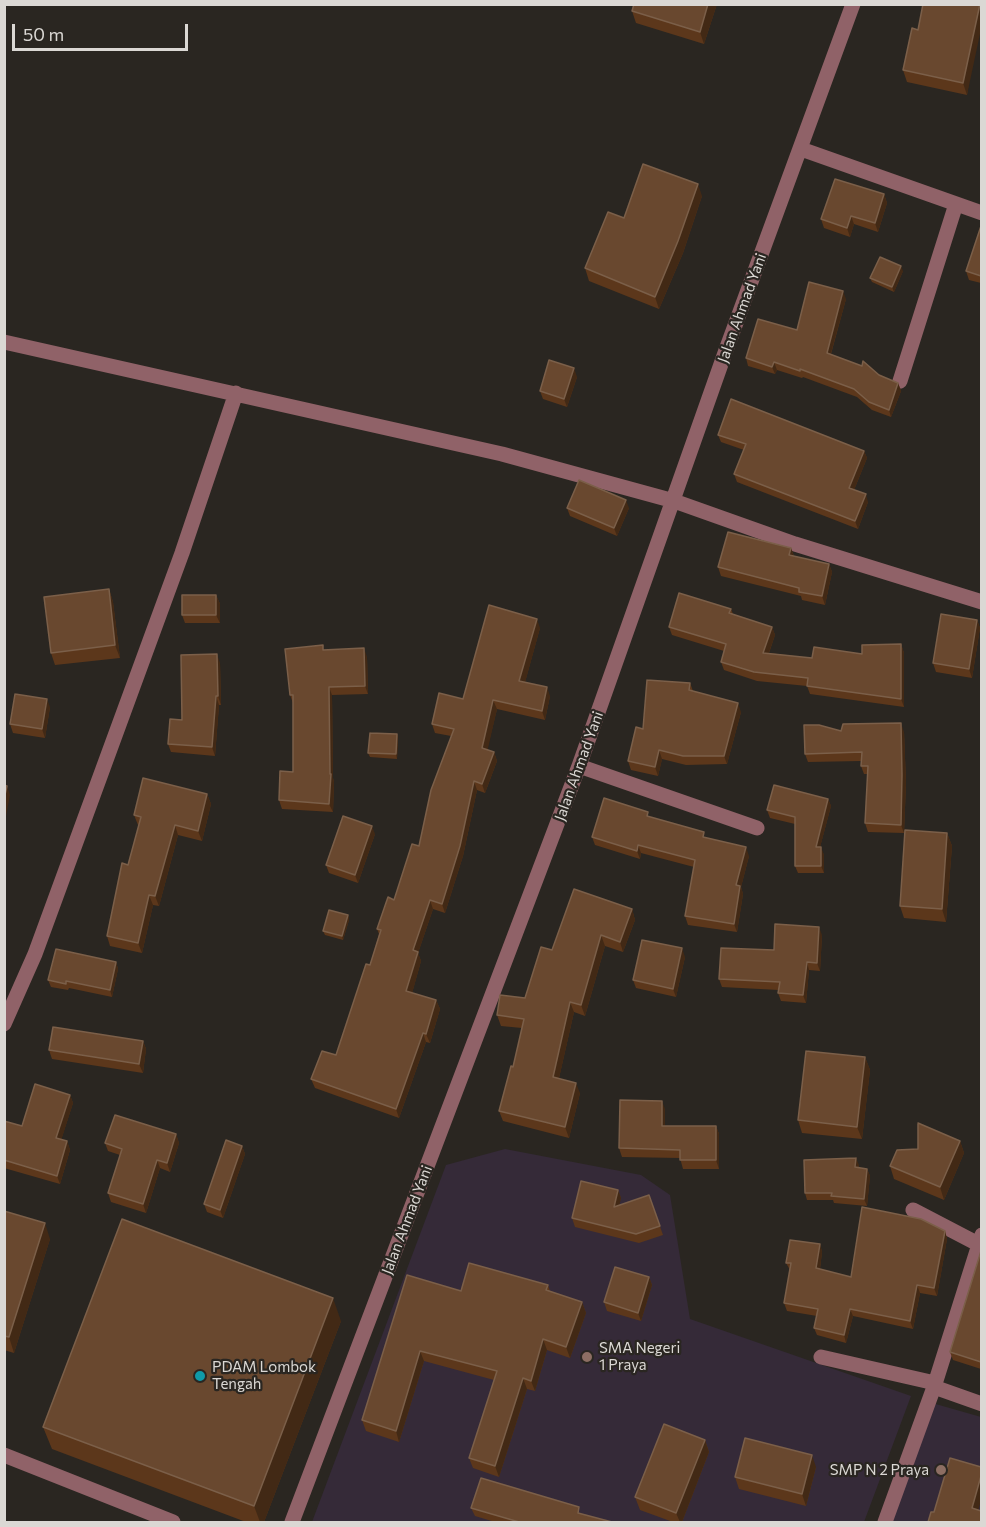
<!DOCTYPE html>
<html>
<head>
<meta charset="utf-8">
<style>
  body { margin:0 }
  #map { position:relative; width:986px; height:1527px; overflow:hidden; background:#2a2621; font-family:Commissioner,sans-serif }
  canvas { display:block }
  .frame { position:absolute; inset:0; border:6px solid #dbd8d4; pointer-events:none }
  .scale { position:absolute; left:12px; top:24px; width:176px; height:27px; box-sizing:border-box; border:3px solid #dbd8d4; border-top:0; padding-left:8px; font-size:18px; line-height:21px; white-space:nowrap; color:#dbd8d4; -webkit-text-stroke:4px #2a2621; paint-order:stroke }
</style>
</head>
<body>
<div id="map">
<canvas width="986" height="1527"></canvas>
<div class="frame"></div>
<div class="scale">50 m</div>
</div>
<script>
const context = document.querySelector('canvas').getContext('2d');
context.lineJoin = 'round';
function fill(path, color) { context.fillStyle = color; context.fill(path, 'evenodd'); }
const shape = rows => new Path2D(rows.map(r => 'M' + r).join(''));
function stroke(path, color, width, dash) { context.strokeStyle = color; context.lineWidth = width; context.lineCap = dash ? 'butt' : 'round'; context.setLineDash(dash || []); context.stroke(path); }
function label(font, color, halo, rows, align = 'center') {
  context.font = font + ' Commissioner,sans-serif'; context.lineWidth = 4.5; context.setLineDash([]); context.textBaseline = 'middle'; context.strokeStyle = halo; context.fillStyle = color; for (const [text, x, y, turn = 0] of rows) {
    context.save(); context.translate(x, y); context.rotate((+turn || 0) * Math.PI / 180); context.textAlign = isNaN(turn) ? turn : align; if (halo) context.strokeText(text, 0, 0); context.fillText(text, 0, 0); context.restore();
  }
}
const education = shape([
  [505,1149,641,1175,670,1195,690,1319,911,1396,864,1522,312,1522,446,1165],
  [925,1401,981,1417,981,1522,882,1522]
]);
const minor = shape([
  [801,149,982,213],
  [4,342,502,454,674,501,795,544,982,602],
  [900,381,956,204],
  [579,766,757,828],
  [4,1024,35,954,182,553,236,393],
  [913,1210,982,1246],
  [821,1357,935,1383],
  [934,1387,982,1404],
  [4,1455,173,1522],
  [292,1522,579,766,726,350,853,4],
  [885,1522,934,1387,982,1235]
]);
const wall = shape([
  [717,4,704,44,636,23,632,11],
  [981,4,967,95,907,82,903,70,918,30],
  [884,194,887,203,878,232,854,224,850,237,824,228,821,219],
  [702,196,683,253,659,309,589,281,585,268,624,218],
  [981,226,981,283,969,280,966,271],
  [903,271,894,292,872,282,870,278],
  [846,299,831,354,898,383,901,391,891,417,872,410,857,397,803,377,802,378,777,370,775,374,748,366,746,358,797,330],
  [577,377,567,407,543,399,540,391],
  [718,435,864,451,867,458,854,490,868,502,858,529,737,482,734,474,744,450,721,442],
  [567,508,629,508,617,536,570,516],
  [791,548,794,556,829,564,832,572,825,605,802,600,801,596,721,576,718,567],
  [109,589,113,602,120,658,55,665,51,653],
  [216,595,220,604,220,623,185,623,182,615],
  [731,609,733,614,772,627,775,635,769,653,812,658,862,654,901,644,904,653,904,707,810,694,807,686,757,681,724,670,721,662,724,651,672,635,669,627],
  [977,620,980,628,972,678,936,672,933,663],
  [540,628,525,682,550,696,545,720,497,709,487,750,494,752,497,761,485,793,477,790,463,856,445,913,433,909,418,953,421,961,412,993,436,1000,440,1009,430,1043,426,1042,399,1118,315,1088,311,1079,336,1055,370,965,379,934,377,929,394,900,419,846,451,736,435,733,432,724,463,699],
  [325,650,367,657,368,694,332,695,333,778,334,782,333,812,282,809,279,800,293,772,293,703,290,695],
  [220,663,221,705,219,705,215,756,171,752,168,744,182,720],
  [690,683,693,691,741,712,727,764,686,765,662,759,658,776,631,770,628,761,643,729],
  [50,707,45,738,13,733,10,724],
  [841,731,904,732,906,783,904,833,868,832,865,823,868,774,864,774,861,766,861,761,808,762,805,754],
  [397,734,398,738,397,759,370,757,368,753],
  [207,794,211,804,202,841,178,835,159,906,153,905,142,953,110,946,107,936,128,865,139,825,138,825,134,815],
  [828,799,831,806,820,847,824,855,824,873,798,873,795,866,795,824,770,818,767,810],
  [650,817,706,838,749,856,741,887,743,894,737,932,688,925,685,916,694,867,641,853,640,859,595,845,592,837],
  [947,833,952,846,946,922,904,918,900,906],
  [375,834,358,883,329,873,326,865],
  [632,909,635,920,623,952,605,946,585,1016,574,1012,559,1078,580,1093,569,1138,503,1121,499,1111,513,1067,522,1028,501,1026,497,1015,525,998,552,950],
  [348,915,349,920,343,940,325,935,323,931],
  [822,935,820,971,809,970,806,1003,781,1001,778,993,779,990,722,987,719,979,774,950],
  [685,957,676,997,636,988,633,980],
  [116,962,118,969,112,997,69,988,68,990,51,987,48,980],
  [143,1041,146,1049,143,1073,52,1059,49,1050],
  [865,1057,870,1070,862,1139,802,1133,798,1120],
  [70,1095,73,1103,61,1140,67,1141,70,1150,60,1184,4,1168,4,1121,22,1126],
  [665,1109,665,1126,716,1126,719,1134,719,1169,683,1169,680,1158,622,1157,619,1148],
  [176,1134,179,1143,170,1172,160,1168,146,1213,111,1202,108,1193,120,1155,108,1151,105,1143],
  [960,1141,964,1153,944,1200,894,1179,890,1166,918,1149],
  [242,1146,245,1154,223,1218,207,1212,204,1204],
  [859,1165,859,1168,867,1169,870,1176,867,1206,834,1203,833,1200,807,1200,805,1193],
  [618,1190,621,1198,619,1205,649,1195,663,1235,639,1243,575,1227,572,1218],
  [4,1211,50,1239,14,1353,4,1350],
  [945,1231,947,1239,937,1296,920,1293,913,1329,853,1316,846,1343,817,1335,814,1328,817,1316,787,1311,784,1303,790,1270,786,1263,820,1244,822,1252,820,1269,851,1277],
  [981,1251,981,1369,953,1360,950,1352],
  [649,1277,652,1285,641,1321,607,1311,604,1302],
  [548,1285,550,1291,582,1302,586,1313,570,1358,547,1350,535,1391,527,1389,499,1477,473,1468,469,1458,494,1380,424,1361,399,1442,366,1431,362,1420,461,1291],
  [341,1321,264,1522,246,1522,52,1449,43,1427],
  [705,1440,709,1452,682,1522,673,1522,640,1510,635,1497],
  [816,1467,806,1506,739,1489,735,1477],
  [471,1508,582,1514,612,1522,495,1522,475,1516]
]);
const shadedWall = shape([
  [708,4,717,4,704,44,700,32],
  [980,4,981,4,981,29,967,95,963,83],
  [698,184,702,196,683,253,659,309,655,297],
  [884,194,887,203,878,232,875,223],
  [851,216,854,224,850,237,847,228],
  [901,266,903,271,894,292,892,287],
  [843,291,846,299,829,360,827,353],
  [774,362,777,370,775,374,772,367],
  [574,368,577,377,567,407,564,399],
  [898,383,901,391,891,417,889,410],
  [864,451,867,458,852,495,849,488],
  [866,494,868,502,858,529,855,521],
  [626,500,629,508,617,536,614,528],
  [791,548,794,557,789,555],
  [829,564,832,572,825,605,822,596],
  [109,589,113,602,120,658,115,645],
  [216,595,220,604,220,623,216,615],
  [537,619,540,628,523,690,519,681],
  [977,620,980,628,972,678,969,669],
  [772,627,775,635,766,661,763,653],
  [901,644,904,653,904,707,901,699],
  [364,648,367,657,368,694,365,686],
  [217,654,220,663,221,705,218,696],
  [329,687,332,695,333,778,334,782,333,812,329,804],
  [547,687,550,696,545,720,542,711],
  [216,696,219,705,215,756,212,747],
  [47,699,50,707,45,738,42,729],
  [493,700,497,709,486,757,482,748],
  [738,703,741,712,727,764,724,756],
  [901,723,904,732,906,783,904,833,901,825],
  [397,734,398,738,397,759,396,754],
  [659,750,662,759,658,776,655,767],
  [494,752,497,761,485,793,482,784],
  [474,781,477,790,463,856,445,913,442,904],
  [7,786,10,795,4,827,4,799],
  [207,794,211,804,202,841,198,831],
  [828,799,831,806,818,855,816,847],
  [175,825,178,835,159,906,155,896],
  [372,826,375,834,358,883,355,875],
  [947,833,952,846,946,922,942,909],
  [638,845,641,853,640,859,637,851],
  [746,847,749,856,741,887,743,894,737,932,734,924,736,885],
  [821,847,824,855,824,873,821,866],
  [149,895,153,905,142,953,138,943],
  [430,900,433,909,418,953,421,961,410,1001,406,991,413,950],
  [632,909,635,920,623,952,620,942],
  [348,915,349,920,343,940,342,936],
  [819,927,822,935,820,971,817,963],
  [601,935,605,946,585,1016,581,1005],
  [682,948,685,957,676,997,673,989],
  [116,962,118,969,112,997,110,990],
  [807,962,809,970,806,1003,803,995],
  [436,1000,440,1009,430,1043,426,1034],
  [570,1002,574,1012,557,1087,553,1077],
  [423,1033,426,1042,399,1118,396,1109],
  [143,1041,146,1049,143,1073,139,1064],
  [865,1057,870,1070,862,1139,857,1127],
  [576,1083,580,1093,569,1138,565,1127],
  [70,1095,73,1103,59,1147,56,1138],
  [662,1101,665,1109,665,1134,662,1126],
  [716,1126,719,1134,719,1169,716,1160],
  [176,1134,179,1143,170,1172,167,1163],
  [67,1141,70,1150,60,1184,57,1176],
  [960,1141,964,1153,944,1200,940,1187],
  [242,1146,245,1154,223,1218,220,1210],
  [856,1158,859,1165,858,1174,855,1167],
  [157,1160,160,1168,146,1213,143,1204],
  [867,1169,870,1176,867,1206,864,1199],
  [618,1190,621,1198,617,1215,614,1207],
  [45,1223,50,1239,14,1353,9,1337],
  [945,1231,947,1239,937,1296,934,1288],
  [820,1244,822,1252,819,1276,816,1268],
  [649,1277,652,1285,641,1321,638,1313],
  [917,1285,920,1293,913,1329,910,1321],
  [333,1298,341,1321,264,1522,260,1522,254,1506],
  [582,1302,586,1313,570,1358,566,1347],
  [850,1309,853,1316,846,1343,844,1335],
  [543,1339,547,1350,535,1391,531,1381],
  [420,1351,424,1361,399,1442,396,1431],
  [523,1378,527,1389,499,1477,495,1466],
  [705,1440,709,1452,682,1522,680,1522,676,1513],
  [812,1455,816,1467,806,1506,802,1494],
  [981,1476,981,1500,976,1519,972,1508]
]);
const building = shape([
  [634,4,708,4,700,32,632,11,634,4],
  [923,4,980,4,963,83,903,70,912,28,918,30,923,4],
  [643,164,698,184,678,241,655,297,585,268,608,212,624,218,643,164],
  [835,179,884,194,875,223,851,216,847,228,821,219,835,179],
  [981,226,981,276,966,271,981,226],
  [880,257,901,266,892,287,870,278,880,257],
  [809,282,843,291,827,353,862,366,863,361,879,375,898,383,889,410,869,402,854,389,800,369,800,371,774,362,772,367,746,358,758,319,797,330,809,282],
  [549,360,574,368,564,399,540,391,549,360],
  [731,399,864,451,849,488,866,494,855,521,734,474,746,444,718,435,731,399],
  [579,480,626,500,614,528,567,508,579,480],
  [728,532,791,548,789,555,829,564,822,596,799,592,799,588,718,567,728,532],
  [109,589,115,645,51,653,44,597,109,589],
  [679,593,731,609,729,613,772,627,763,653,812,658,814,647,862,654,862,645,901,644,901,699,807,686,808,678,754,672,721,662,726,644,669,627,679,593],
  [182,595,216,595,216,615,182,615,182,595],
  [489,605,537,619,519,681,547,687,542,711,493,700,482,748,494,752,482,784,474,781,460,846,442,904,430,900,413,950,418,952,406,991,436,1000,426,1034,423,1033,396,1109,311,1079,322,1051,336,1055,366,964,370,965,381,930,377,929,388,897,394,900,412,844,419,846,431,790,454,729,432,724,439,693,463,699,489,605],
  [941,614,977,620,969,669,933,663,941,614],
  [323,645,323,650,364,648,365,686,329,687,330,774,331,774,329,804,279,800,280,771,293,772,293,695,290,695,285,649,323,645],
  [217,654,218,696,216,696,212,747,168,744,170,719,182,720,181,655,217,654],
  [647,680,690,683,689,690,738,703,724,756,683,756,659,750,655,767,628,761,636,727,643,729,647,680],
  [15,694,47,699,42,729,10,724,15,694],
  [901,723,902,775,901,825,865,823,868,766,861,766,862,752,805,754,804,725,819,725,841,731,843,724,901,723],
  [370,733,397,734,396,754,368,753,370,733],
  [143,778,207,794,198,831,175,825,155,896,149,895,138,943,107,936,122,863,128,865,141,817,134,815,143,778],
  [4,785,7,786,4,799,4,785],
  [774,785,828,799,816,847,821,847,821,866,795,866,795,817,767,810,774,785],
  [604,798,648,812,647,816,704,832,703,837,746,847,736,885,740,886,734,924,685,916,695,860,638,845,637,851,592,837,604,798],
  [343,816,372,826,355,875,326,865,343,816],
  [905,830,947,833,942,909,900,906,905,830],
  [574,889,632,909,620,942,601,935,581,1005,570,1002,553,1077,576,1083,565,1127,499,1111,511,1066,513,1067,524,1019,497,1015,500,995,525,998,541,947,552,950,574,889],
  [329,910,348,915,342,936,323,931,329,910],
  [775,924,819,927,817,963,807,962,803,995,778,993,780,982,719,979,721,948,774,950,775,924],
  [642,940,682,948,673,989,633,980,642,940],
  [56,949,116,962,110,990,66,981,66,984,48,980,56,949],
  [53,1027,143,1041,139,1064,49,1050,53,1027],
  [806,1051,865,1057,857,1127,798,1120,806,1051],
  [35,1084,70,1095,56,1138,67,1141,57,1176,4,1160,4,1121,22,1126,35,1084],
  [620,1100,662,1101,662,1126,716,1126,716,1160,680,1160,680,1150,619,1148,620,1100],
  [115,1115,176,1134,167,1163,157,1160,143,1204,108,1193,122,1149,105,1143,115,1115],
  [918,1123,960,1141,940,1187,890,1166,897,1150,918,1149,918,1123],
  [226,1140,242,1146,220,1210,204,1204,226,1140],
  [856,1158,855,1167,867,1169,864,1199,831,1196,832,1193,805,1193,804,1160,856,1158],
  [581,1181,618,1190,614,1207,649,1195,660,1226,636,1234,572,1218,581,1181],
  [862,1207,921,1219,945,1231,934,1288,917,1285,910,1321,850,1309,844,1335,814,1328,818,1309,784,1303,791,1263,786,1263,790,1240,820,1244,816,1268,851,1277,862,1207],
  [4,1211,45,1223,9,1337,4,1336,4,1211],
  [122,1219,333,1298,254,1506,43,1427,122,1219],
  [981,1251,981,1362,950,1352,981,1251],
  [469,1263,548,1285,546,1290,582,1302,566,1347,543,1339,531,1381,523,1378,495,1466,469,1458,497,1371,420,1351,396,1431,362,1420,407,1275,461,1291,469,1263],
  [615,1267,649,1277,638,1313,604,1302,615,1267],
  [664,1424,705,1440,676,1513,635,1497,664,1424],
  [745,1438,812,1455,802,1494,735,1477,745,1438],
  [950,1458,981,1467,981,1476,972,1508,981,1511,981,1522,928,1522,931,1512,934,1512,950,1458],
  [481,1478,579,1507,578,1513,612,1522,519,1522,471,1508,481,1478]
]);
const markers = [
  [587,1357,6,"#8d6e63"],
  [200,1376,6,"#0f9aa8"],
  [941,1470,6,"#8d6e63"]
];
const streetNames = [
  ["Jalan Ahmad Yani",742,308,-70],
  ["Jalan Ahmad Yani",579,766,-70],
  ["Jalan Ahmad Yani",407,1220,-69]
];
const poiNames = [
  ["SMA Negeri",599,1348],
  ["1 Praya",599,1365],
  ["PDAM Lombok",212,1367],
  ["Tengah",212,1384],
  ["SMP N 2 Praya",929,1470,"right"]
];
fill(education, '#352a38');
stroke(minor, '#906268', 15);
fill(wall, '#5c371b');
fill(shadedWall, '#422915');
fill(building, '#69482f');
stroke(building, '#7b5f49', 1.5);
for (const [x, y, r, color] of markers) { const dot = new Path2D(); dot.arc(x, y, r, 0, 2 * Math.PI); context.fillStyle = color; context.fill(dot); stroke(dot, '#2a2621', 2); }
label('15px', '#dbd8d4', '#2a2621', streetNames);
label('15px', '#dbd8d4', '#2a2621', poiNames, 'left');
</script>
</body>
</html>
